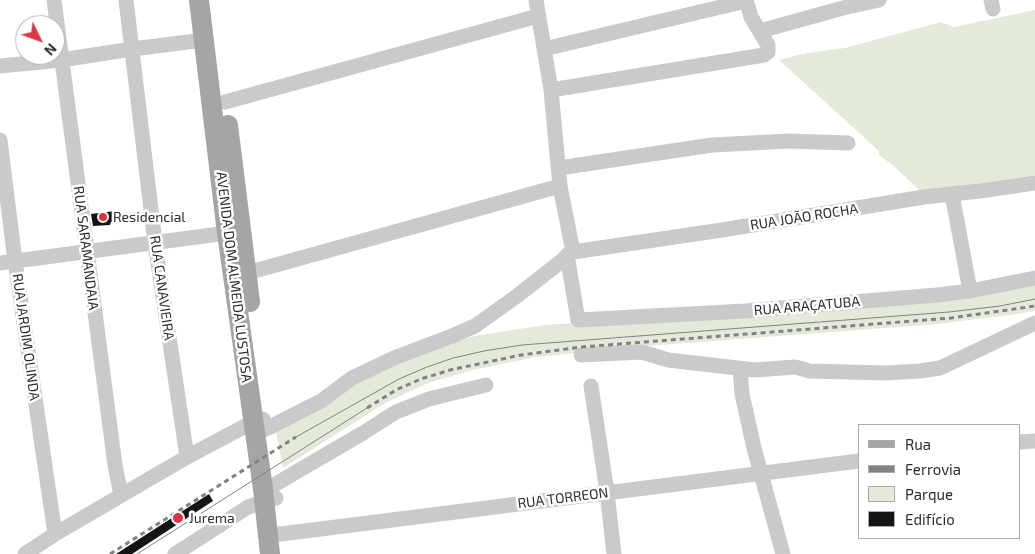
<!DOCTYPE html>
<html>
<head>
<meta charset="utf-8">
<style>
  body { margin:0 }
  #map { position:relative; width:1035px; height:554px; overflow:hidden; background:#fff; font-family:"Exo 2",sans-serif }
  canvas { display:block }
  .legend { position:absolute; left:858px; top:424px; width:162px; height:115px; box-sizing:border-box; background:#fff; border:1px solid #ababab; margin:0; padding:6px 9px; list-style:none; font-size:15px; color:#2d2d2d }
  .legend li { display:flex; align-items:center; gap:10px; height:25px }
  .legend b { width:25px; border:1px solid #ababab }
  .north { position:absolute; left:15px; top:15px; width:50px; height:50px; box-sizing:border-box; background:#fff; border:1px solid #ababab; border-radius:50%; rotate:132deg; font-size:14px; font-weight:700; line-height:20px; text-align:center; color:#2d2d2d }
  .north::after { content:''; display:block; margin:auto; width:18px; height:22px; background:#df3442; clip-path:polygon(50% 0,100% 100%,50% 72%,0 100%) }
</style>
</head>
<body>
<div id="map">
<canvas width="1035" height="554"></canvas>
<ul class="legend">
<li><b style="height:6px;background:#a5a5a5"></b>Rua</li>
<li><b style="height:6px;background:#828282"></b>Ferrovia</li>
<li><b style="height:14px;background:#e3eada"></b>Parque</li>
<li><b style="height:14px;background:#141414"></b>Edifício</li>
</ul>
<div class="north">N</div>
</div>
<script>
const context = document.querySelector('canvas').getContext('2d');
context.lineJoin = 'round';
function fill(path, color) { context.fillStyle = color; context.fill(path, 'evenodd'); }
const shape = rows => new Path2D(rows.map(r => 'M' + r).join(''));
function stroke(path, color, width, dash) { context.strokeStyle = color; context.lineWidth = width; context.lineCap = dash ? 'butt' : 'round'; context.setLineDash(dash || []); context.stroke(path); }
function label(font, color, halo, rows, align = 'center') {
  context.font = font + ' "Exo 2",sans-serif'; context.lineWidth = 5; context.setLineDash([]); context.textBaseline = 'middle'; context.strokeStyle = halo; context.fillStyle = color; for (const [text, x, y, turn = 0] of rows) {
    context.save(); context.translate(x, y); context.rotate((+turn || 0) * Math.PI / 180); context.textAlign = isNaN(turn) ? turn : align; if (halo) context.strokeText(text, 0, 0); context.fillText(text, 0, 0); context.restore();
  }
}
const green = shape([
  [1035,10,1035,175,917,193,919,190,894,166,879,155,879,151,779,60,802,54,845,48,941,22,954,27],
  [1035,282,1035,311,1017,314,937,324,647,346,535,357,473,370,428,383,385,403,283,468,276,431,361,380,439,347,475,336,545,325,589,322]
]);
const building = shape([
  [115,211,115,221,111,222,110,225,93,226,91,214],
  [209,494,213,501,132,554,116,554]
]);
const minor = shape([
  [54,0,115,465,121,495],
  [126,0,155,243,187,457],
  [536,0,551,90,560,186,573,252],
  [991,0,993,9],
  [760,31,843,8,879,0],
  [544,49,746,1],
  [0,66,61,60,132,49,204,40],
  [551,90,764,55,768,52,768,45,751,17,746,0],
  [225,102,538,16],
  [0,140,15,261,55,534],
  [559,168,712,145,789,141,848,143],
  [952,194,970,291],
  [567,255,578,320,745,311,937,295,970,291,1035,278],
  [0,263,227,233],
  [247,273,560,186],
  [581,355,642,352,668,360,755,370,795,367,810,371,885,373,920,371,940,368,1035,323],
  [740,369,742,394,754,448,783,554],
  [591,386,607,492,614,554],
  [266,429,321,401,352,378,394,358,452,336,475,326,517,296,573,252,722,230,924,197,980,191,1035,183],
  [1019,442,1035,441],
  [263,489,274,485,363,433,396,412,429,399,486,385],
  [267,534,281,534,859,461],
  [25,554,55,534,187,457,253,422,263,419],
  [175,554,248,507,276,498]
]);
const major = shape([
  [199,0,227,233,263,489,270,554],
  [228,125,250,302]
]);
const tram = shape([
  [296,437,399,379,427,367,453,358,484,351,522,345,949,312,1000,306,1035,299],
  [137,554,367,408]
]);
const rail = shape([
  [367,408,396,390,421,379,450,370,521,355,581,347,951,318,1035,306],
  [110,554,296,437]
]);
const markers = [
  [103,217,5,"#df3442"],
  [178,518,6,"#df3442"]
];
const poiNames = [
  ["Residencial",113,217],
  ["Jurema",189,518]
];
const streetNames = [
  ["RUA JOÃO ROCHA",804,217,-9],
  ["RUA SARAMANDAIA",86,248,83],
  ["AVENIDA DOM ALMEIDA LUSTOSA",234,277,83],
  ["RUA CANAVIEIRA",162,288,82],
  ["RUA ARAÇATUBA",807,306,-5],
  ["RUA JARDIM OLINDA",26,337,82],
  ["RUA TORREON",563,498,-7]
];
fill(green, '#e3eada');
fill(building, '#141414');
stroke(minor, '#cacaca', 15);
stroke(major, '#a5a5a5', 20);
stroke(tram, '#828282', 1);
stroke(rail, '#828282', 3, [5, 4]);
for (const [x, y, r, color] of markers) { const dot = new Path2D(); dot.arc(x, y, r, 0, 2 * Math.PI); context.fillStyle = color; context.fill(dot); stroke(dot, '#fff', 2); }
label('14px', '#2d2d2d', '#fff', poiNames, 'left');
label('14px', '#2d2d2d', '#fff', streetNames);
</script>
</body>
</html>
